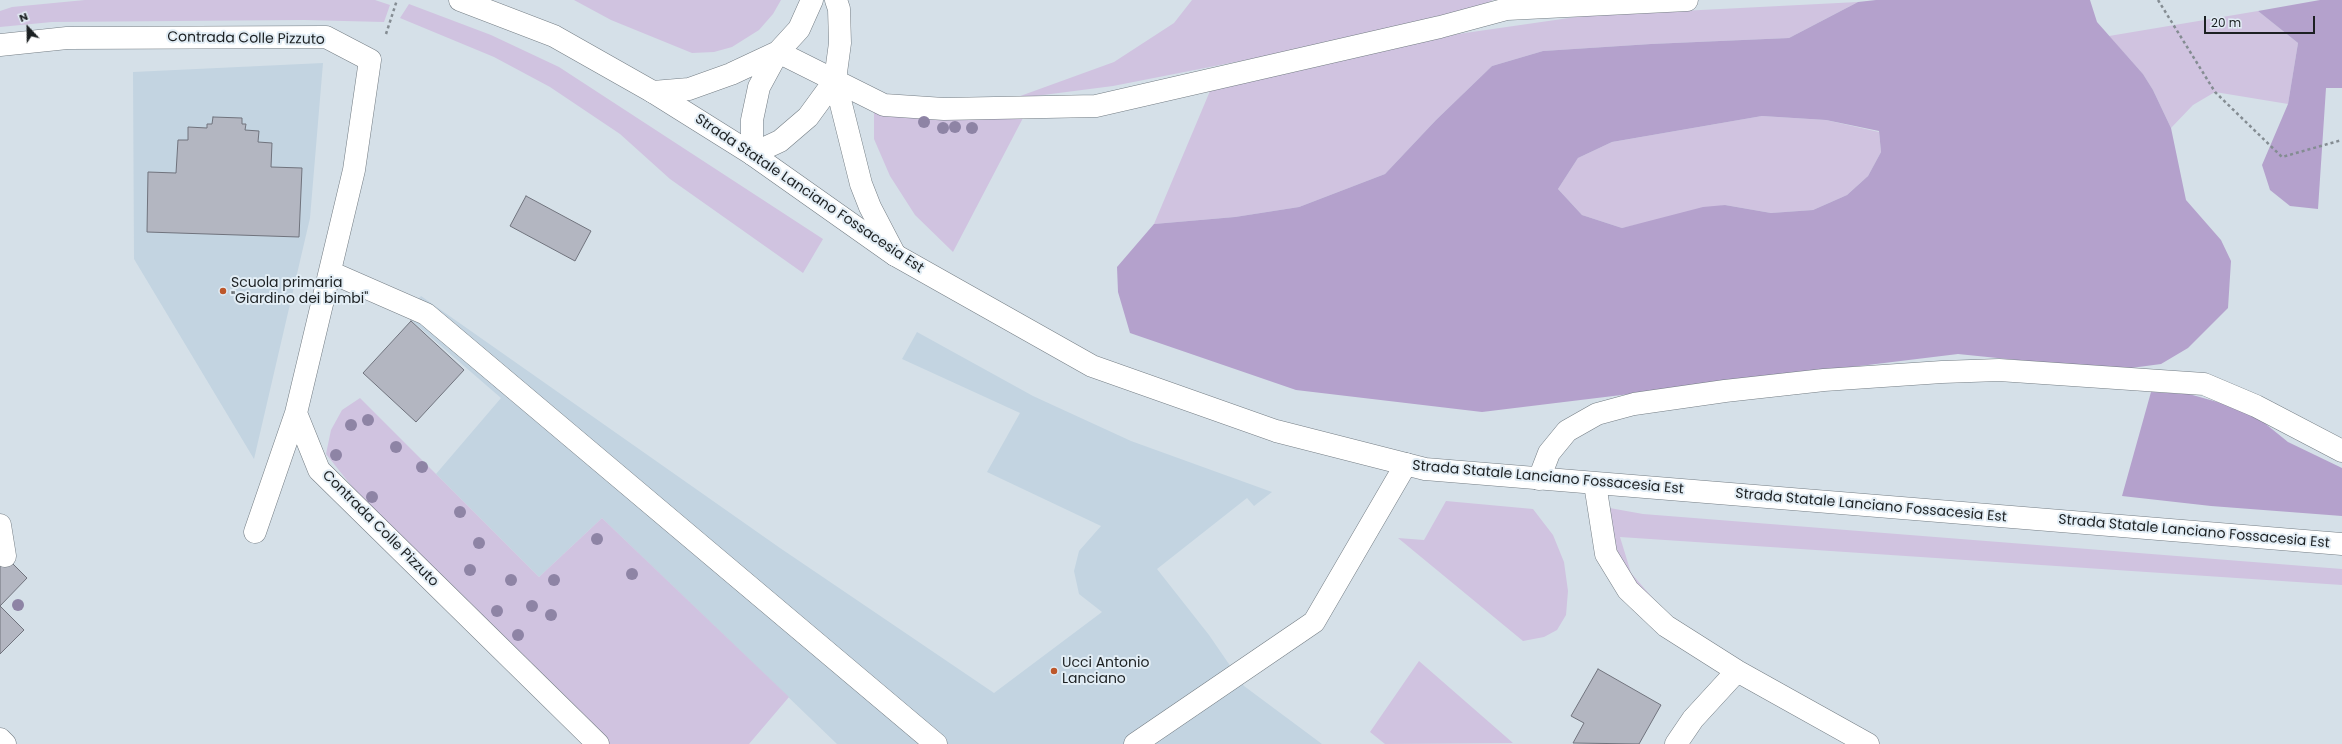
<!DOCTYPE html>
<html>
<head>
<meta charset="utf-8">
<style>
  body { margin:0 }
  #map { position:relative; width:2342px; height:744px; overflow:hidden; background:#d5e0e8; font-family:Poppins,sans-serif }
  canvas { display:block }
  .north { position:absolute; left:8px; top:8px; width:40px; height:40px; -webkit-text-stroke:3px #e2edf5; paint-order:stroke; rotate:338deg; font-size:11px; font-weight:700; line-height:16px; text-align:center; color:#1c2022 }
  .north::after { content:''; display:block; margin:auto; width:14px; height:18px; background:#1c2022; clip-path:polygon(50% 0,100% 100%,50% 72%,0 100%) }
  .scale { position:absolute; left:2204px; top:16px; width:111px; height:18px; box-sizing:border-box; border:2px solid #1c2022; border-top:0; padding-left:5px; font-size:12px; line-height:14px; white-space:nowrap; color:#1c2022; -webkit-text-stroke:3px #e2edf5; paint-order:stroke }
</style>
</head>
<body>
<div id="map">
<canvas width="2342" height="744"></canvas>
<div class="north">N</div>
<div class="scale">20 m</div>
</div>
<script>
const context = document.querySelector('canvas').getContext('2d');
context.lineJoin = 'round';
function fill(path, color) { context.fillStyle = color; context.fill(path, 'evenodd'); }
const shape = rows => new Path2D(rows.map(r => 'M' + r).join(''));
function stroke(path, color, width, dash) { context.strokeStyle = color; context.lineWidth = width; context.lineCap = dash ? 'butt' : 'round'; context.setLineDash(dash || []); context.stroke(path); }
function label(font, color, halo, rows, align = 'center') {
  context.font = font + ' Poppins,sans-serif'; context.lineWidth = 4; context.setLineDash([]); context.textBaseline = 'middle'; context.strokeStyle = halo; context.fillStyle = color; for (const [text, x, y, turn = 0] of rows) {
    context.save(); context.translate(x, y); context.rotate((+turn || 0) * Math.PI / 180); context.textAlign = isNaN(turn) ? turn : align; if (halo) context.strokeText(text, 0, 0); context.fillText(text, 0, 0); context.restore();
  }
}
const built = shape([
  [323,63,310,218,254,459,134,259,133,72],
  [421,296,780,548,994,693,1102,612,1079,594,1074,571,1079,551,1101,526,987,472,1020,413,902,359,917,332,1033,396,1131,441,1272,492,1254,506,1247,498,1157,569,1209,635,1244,686,1322,744,837,744,602,518,539,577,436,474,501,398,404,314]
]);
const green = shape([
  [85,0,375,0,390,5,384,22,304,20,52,22,0,27,0,11,12,7],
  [574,0,781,0,773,14,759,30,732,47,714,52,692,53,611,20],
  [1192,0,1493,0,1469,12,1409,28,1113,86,1012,99,1114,62,1174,23],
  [1858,2,1789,38,1651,44,1543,51,1492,66,1436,120,1385,174,1299,207,1235,217,1154,224,1210,91,1458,34,1583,16],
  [409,4,491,35,559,67,823,239,803,273,670,179,620,134,550,87,494,57,400,18],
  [2258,11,2298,43,2288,104,2215,92,2193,105,2171,128,2153,90,2143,74,2109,36],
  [874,109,1023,118,953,252,915,215,890,176,874,139],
  [1762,116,1826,120,1879,132,1881,152,1868,176,1847,195,1813,210,1771,213,1725,205,1622,228,1582,215,1558,189,1578,158,1612,142],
  [360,398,539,577,602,518,789,697,749,744,609,744,358,494,326,454,331,430,342,410],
  [1446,501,1533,509,1553,535,1564,562,1568,591,1566,615,1557,630,1544,637,1523,641,1398,538,1424,540],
  [1604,507,1643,514,2342,569,2342,585,1620,537,1631,573,1657,603,1633,582,1610,544],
  [1419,661,1513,743,1385,744,1370,732]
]);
const forest = shape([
  [1876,0,2090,0,2097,22,2143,74,2153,90,2171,128,2186,200,2221,240,2231,261,2228,308,2188,348,2161,364,2116,370,1958,354,1482,412,1296,390,1130,333,1118,292,1117,267,1154,224,1235,217,1299,207,1385,174,1436,120,1492,66,1543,51,1651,44,1789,38,1858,2],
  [1762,116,1826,120,1879,131,1881,152,1868,176,1847,195,1813,210,1771,213,1725,205,1703,207,1622,228,1582,215,1558,189,1578,158,1612,142],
  [2320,0,2342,0,2342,88,2326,88,2318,209,2290,206,2270,190,2262,165,2288,104,2298,43,2258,11],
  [2151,392,2189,394,2228,405,2262,421,2288,442,2342,468,2342,516,2211,506,2122,496]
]);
const building = shape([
  [213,117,242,118,242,124,246,124,245,130,259,131,258,142,272,143,271,167,302,168,299,237,147,232,148,172,176,173,178,140,188,140,188,127,207,128,207,124,212,124,213,117],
  [526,196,591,231,575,261,510,226,526,196],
  [411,321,464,370,416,422,363,373,411,321],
  [0,551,27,578,0,606,0,551],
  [0,606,24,630,0,654,0,606],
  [1598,669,1661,705,1639,744,1573,743,1584,723,1571,716,1598,669]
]);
const path = shape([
  [2158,0,2215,92,2282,157,2342,140],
  [386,34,397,0]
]);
const minor = shape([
  [812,0,799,29,778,52,759,87,752,120,752,154,780,141,808,117,835,80],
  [836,0,839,9,840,43,835,80,861,184,870,207,895,255],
  [0,45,67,38,326,37,370,60,354,170,296,413,319,470,598,744],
  [778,52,884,105,944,109,1096,106,1440,27,1507,9,1687,0],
  [653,92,689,89,731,74,778,52],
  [330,272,426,314,936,744],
  [1539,479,1549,453,1567,431,1597,414,1634,404,1725,391,1824,380,1942,372,1999,370,2204,384,2256,406,2342,451],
  [1595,484,1606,554,1628,590,1666,626,1737,671,1868,744],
  [0,525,5,556],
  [255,532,296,413],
  [0,739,5,744],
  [1135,744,1314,622,1406,464],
  [1676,744,1693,719,1737,671]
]);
const major = shape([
  [460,0,554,36,653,92,752,154,895,255,1092,366,1276,431,1425,469,2342,544]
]);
const trees = [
  [924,122],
  [955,127],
  [943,128],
  [972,128],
  [368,420],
  [351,425],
  [396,447],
  [336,455],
  [422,467],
  [372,497],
  [460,512],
  [597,539],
  [479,543],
  [470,570],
  [632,574],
  [511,580],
  [554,580],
  [18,605],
  [532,606],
  [497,611],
  [551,615],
  [518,635]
];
const markers = [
  [223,291,4,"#bd572a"],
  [1054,671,4,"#bd572a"]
];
const streetNames = [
  ["Contrada Colle Pizzuto",246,39,1],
  ["Strada Statale Lanciano Fossacesia Est",809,194,34],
  ["Strada Statale Lanciano Fossacesia Est",1548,478,5],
  ["Strada Statale Lanciano Fossacesia Est",1871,506,5],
  ["Contrada Colle Pizzuto",380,529,45],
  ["Strada Statale Lanciano Fossacesia Est",2194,532,5]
];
const poiNames = [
  ["Scuola primaria",231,283],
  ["\"Giardino dei bimbi\"",231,299],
  ["Ucci Antonio",1062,663],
  ["Lanciano",1062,679]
];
fill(built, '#c3d4e1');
fill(green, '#d0c3e0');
fill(forest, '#b4a1cc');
fill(building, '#b3b6c1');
stroke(building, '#70737d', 1);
stroke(minor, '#747d84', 23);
stroke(major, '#747d84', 23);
stroke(path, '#848c92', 2.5, [3, 3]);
stroke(minor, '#fff', 22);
stroke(major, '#fff', 22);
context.fillStyle = '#8e84a5';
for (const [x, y] of trees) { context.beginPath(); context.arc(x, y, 6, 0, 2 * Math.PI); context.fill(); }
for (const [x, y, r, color] of markers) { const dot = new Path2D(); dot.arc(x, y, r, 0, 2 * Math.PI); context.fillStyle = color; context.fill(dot); stroke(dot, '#e2edf5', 1.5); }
label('14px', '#1c2022', '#e2edf5', streetNames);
label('14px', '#1c2022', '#e2edf5', poiNames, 'left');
</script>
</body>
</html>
